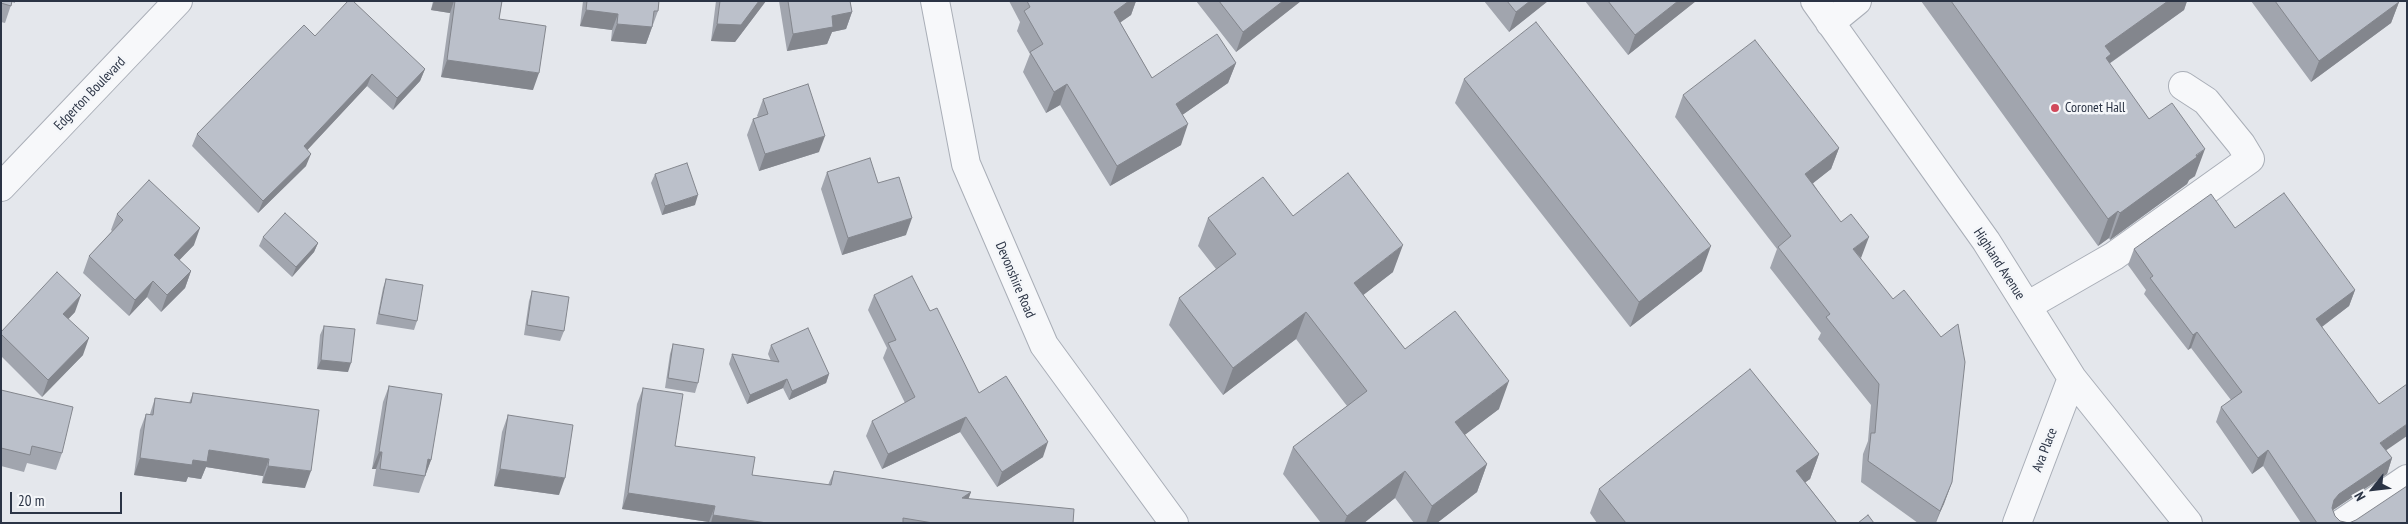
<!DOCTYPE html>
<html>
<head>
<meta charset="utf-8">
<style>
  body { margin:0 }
  #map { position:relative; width:2408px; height:524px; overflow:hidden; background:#e4e7ec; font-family:"PT Sans Narrow",sans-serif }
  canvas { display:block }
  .frame { position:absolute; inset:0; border:2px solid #2b3445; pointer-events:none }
  .north { position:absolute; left:2348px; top:464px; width:50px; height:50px; -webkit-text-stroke:4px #f4f6f9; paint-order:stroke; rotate:241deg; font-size:14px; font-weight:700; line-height:20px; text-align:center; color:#2b3445 }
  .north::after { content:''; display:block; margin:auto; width:18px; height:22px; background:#2b3445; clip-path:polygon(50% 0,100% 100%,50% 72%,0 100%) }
  .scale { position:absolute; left:10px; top:492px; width:112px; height:22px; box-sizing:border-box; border:2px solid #2b3445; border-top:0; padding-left:6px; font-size:15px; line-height:18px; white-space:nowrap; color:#2b3445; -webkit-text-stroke:4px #f4f6f9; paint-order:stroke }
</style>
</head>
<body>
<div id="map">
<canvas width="2408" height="524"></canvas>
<div class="frame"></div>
<div class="north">N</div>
<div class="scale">20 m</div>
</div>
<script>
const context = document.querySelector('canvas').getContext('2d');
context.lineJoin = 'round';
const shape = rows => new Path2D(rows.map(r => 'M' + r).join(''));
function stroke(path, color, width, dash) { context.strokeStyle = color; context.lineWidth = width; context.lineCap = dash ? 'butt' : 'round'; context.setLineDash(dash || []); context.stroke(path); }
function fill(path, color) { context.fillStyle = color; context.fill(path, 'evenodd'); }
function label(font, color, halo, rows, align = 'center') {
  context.font = font + ' "PT Sans Narrow",sans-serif'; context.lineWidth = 5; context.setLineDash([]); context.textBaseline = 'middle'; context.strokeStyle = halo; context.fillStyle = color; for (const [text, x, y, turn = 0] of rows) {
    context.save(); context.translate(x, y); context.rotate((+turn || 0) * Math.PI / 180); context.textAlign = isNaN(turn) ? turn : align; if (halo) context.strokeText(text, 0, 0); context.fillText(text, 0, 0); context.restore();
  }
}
const minor = shape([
  [935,1,966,164,1044,345,1174,523],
  [1815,1,1986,241,2072,378,2188,523],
  [1830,23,1857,1],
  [1,187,178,1],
  [2027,306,2114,256,2250,159,2241,144,2206,101,2183,86],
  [2017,523,2072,378],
  [2342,523,2407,479]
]);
const wall = shape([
  [1,1,15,1,15,3,12,2,5,23,1,22],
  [433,1,502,1,499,19,533,90,441,77,450,13,431,10],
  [583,1,659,1,658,11,646,44,611,41,612,30,580,26],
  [716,1,766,1,735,42,711,41],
  [779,1,850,1,852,12,846,29,832,32,827,44,787,51],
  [1009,1,1136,1,1131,15,1120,22,1152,78,1236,63,1228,83,1182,115,1181,145,1110,186,1060,105,1046,113,1023,72,1030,54,1017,31,1020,22],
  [1196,1,1301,1,1236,52],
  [1484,1,1548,1,1509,32],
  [1585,1,1696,1,1628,55],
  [1921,1,2187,1,2184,10,2109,64,2149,119,2195,176,2189,180,2187,184,2110,240,2109,238,2098,246],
  [2251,1,2399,1,2399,2,2391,23,2311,82],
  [315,36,425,69,420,81,393,110,367,86,307,150,306,166,258,213,192,146,197,134],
  [1464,79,1702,271,1630,327,1455,103],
  [1683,95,1839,148,1831,169,1813,183,1861,258,1952,482,1936,523,1918,523,1861,482,1863,454,1868,441,1871,405,1818,339,1821,333,1770,268,1777,249,1675,117],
  [763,99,819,152,759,171,747,135,753,119,758,117,757,116],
  [827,172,878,183,906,235,842,255,821,189],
  [655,174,695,205,662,215,651,183],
  [117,214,194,245,179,260,191,271,185,288,161,312,147,297,129,316,83,273,89,256,112,231,111,230],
  [1293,216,1393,272,1363,295,1405,349,1499,409,1464,435,1487,464,1477,492,1437,523,1414,523,1395,498,1364,523,1321,523,1283,474,1293,447,1347,406,1296,339,1223,395,1169,325,1179,298,1216,269,1198,246,1208,218],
  [2235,228,2355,290,2349,306,2322,327,2386,450,2392,458,2387,474,2333,510,2335,516,2340,521,2349,523,2301,523,2263,466,2252,474,2216,422,2221,407,2231,400,2191,348,2188,350,2144,294,2146,290,2128,265,2134,249],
  [263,237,318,243,314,252,292,277,259,246],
  [386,279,417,321,414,330,376,324,383,288],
  [532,291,564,331,560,341,524,335,529,301],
  [874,295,930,311,979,393,1043,457,997,487,960,432,882,469,866,436,872,421,905,403,883,358,887,348,868,310],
  [75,312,68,319,83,355,42,397,1,356,1,332],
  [324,326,348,372,317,369,320,335],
  [673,344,698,383,695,393,665,388,670,354],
  [771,345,829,374,826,383,789,400,783,388,747,404,729,364,732,354,771,361,768,354],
  [389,386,431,460,419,493,373,486,376,469,372,469,383,402],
  [643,388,675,446,752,475,828,485,834,471,971,492,968,499,1073,523,709,523,709,522,622,509,637,404],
  [1,390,62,453,56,470,27,463,24,472,1,466],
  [193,393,305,488,262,483,263,476,206,467,201,479,188,477,186,482,134,475,140,430,146,414,150,414,155,398,189,403],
  [508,415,559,495,494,486,502,432],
  [1819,454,1810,479,1805,482,1837,523,1597,523,1590,513,1599,489]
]);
const shadedWall = shape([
  [434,1,454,1,450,13,431,10],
  [759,1,766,1,735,42,711,41,717,24],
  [1129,1,1136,1,1131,15,1107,32,1114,12],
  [1283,1,1301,1,1236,52,1243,32],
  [1530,1,1548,1,1509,32,1516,12],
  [1678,1,1696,1,1628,55,1635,35],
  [2168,1,2187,1,2184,10,2107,65,2101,82,2105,46],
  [2399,2,2391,23,2311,82,2319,61],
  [586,10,618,14,612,30,580,26],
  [852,12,846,29,832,32,827,44,787,51,793,34,832,16],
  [617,24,652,27,646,44,611,41],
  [447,60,539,73,533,90,441,77],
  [1236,63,1228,83,1168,125,1176,104],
  [425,69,420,81,393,110,397,98],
  [372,74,367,86,299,159,304,146],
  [1067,84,1060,105,1046,113,1054,92],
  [1188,124,1181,145,1110,186,1117,166],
  [825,136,819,152,759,171,765,154],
  [1839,148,1831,169,1798,195,1805,174],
  [2205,149,2195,176,2189,180,2187,184,2110,240,2120,213],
  [311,154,306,166,258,213,263,201],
  [698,195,695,205,662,215,665,206],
  [2118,211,2109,238,2098,246,2108,219],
  [912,218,906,235,842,255,848,238],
  [200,228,194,245,168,272,174,255],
  [1869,237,1861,258,1853,249],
  [318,243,314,252,292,277,296,267],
  [1403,245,1393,272,1344,310,1354,283],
  [1711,246,1702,271,1630,327,1639,302],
  [191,271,185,288,161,312,167,295],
  [153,281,147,297,129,316,135,300],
  [2355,290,2349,306,2311,335,2316,319],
  [81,295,75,312,57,331,63,314],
  [1306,312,1296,339,1223,395,1233,368],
  [2197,332,2191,348,2188,350,2193,335],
  [89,338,83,355,42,397,48,380],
  [321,360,351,363,348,372,317,369],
  [829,374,826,383,789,400,792,391],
  [787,379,783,388,747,404,750,395],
  [1509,381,1499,409,1445,450,1455,422],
  [966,417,960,432,882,469,888,454],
  [2407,424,2407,436,2375,458,2380,443],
  [1048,442,1043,457,997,487,1002,472],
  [209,450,269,459,263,476,206,467,201,479,188,477,186,482,134,475,140,458,193,460],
  [2268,450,2263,466,2252,474,2258,458],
  [379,452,382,452,376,469,372,469],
  [1819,454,1810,479,1787,496,1796,471],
  [2392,458,2387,474,2333,510,2328,516,2334,500,2339,494],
  [428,459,431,460,425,476],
  [1487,464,1477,492,1437,523,1426,523,1432,506],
  [268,466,311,471,305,488,262,483],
  [500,469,565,478,559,495,494,486],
  [1405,471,1395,498,1364,523,1344,523,1347,516],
  [1952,482,1944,504,1935,523,1940,511],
  [971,492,965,508,962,498],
  [628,493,715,506,709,522,622,509],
  [713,515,767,523,711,523]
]);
const building = shape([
  [1,1,12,1,11,6,1,3,1,1],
  [348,1,353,1,425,69,397,98,372,74,304,146,311,154,263,201,197,134,304,25,315,36,348,1],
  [455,1,502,1,499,19,546,26,539,73,447,60,455,1],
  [587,1,659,1,658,11,654,11,652,27,617,24,618,14,586,10,587,1],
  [720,1,759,1,741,25,717,24,720,1],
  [788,1,850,1,852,12,832,16,833,27,793,34,788,1],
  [1027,1,1129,1,1114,12,1152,78,1217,34,1236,63,1176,104,1188,124,1117,166,1067,84,1054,92,1030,52,1043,44,1024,11,1030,7,1027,1],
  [1219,1,1283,1,1243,32,1219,1],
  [1507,1,1530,1,1516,12,1507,1],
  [1608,1,1678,1,1635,35,1608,1],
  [1951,1,2168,1,2105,46,2111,54,2106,58,2149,119,2172,103,2205,149,2196,155,2197,157,2120,213,2118,211,2108,219,1951,1],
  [2275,1,2399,1,2399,2,2319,61,2275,1],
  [1536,22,1711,246,1639,302,1464,79,1536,22],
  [1755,40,1839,148,1805,174,1841,222,1851,214,1869,237,1853,249,1893,299,1904,290,1941,337,1958,324,1965,362,1952,482,1940,511,1868,461,1871,433,1875,433,1879,384,1826,317,1830,314,1778,247,1791,236,1683,95,1755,40],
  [808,84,825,136,765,154,753,119,768,114,763,99,808,84],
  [870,158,878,183,899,177,912,218,848,238,827,172,870,158],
  [687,163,698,195,665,206,655,174,687,163],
  [1348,173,1403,245,1354,283,1405,349,1455,311,1509,381,1455,422,1487,464,1432,506,1405,471,1347,516,1293,447,1367,391,1306,312,1233,368,1179,298,1236,254,1208,218,1263,177,1293,216,1348,173],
  [149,180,200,228,174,255,191,271,167,295,153,281,135,300,89,256,123,220,117,214,149,180],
  [2284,193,2355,290,2316,319,2379,404,2407,384,2407,424,2380,443,2392,458,2339,494,2334,500,2332,508,2335,516,2340,521,2349,523,2317,523,2268,450,2258,458,2221,407,2242,392,2197,332,2193,335,2150,278,2153,276,2134,249,2211,194,2235,228,2284,193],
  [285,213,318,243,296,267,263,237,285,213],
  [57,272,81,295,63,314,89,338,48,380,1,334,1,332,57,272],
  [912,276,930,311,937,308,979,393,1006,376,1048,442,1002,472,966,417,888,454,872,421,915,397,888,343,896,340,874,295,912,276],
  [386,279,423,285,417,321,379,314,386,279],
  [532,291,569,297,564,331,527,325,532,291],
  [324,326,355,329,351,363,321,360,324,326],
  [808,328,829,374,792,391,787,379,750,395,732,354,779,362,771,345,808,328],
  [673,344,704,349,698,383,668,378,673,344],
  [1750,369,1819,454,1796,471,1837,523,1626,523,1599,489,1750,369],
  [389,386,442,394,431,460,428,459,425,476,380,469,382,452,379,452,389,386],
  [643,388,683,394,675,446,755,457,752,475,831,485,834,471,971,492,962,498,1074,509,1073,523,933,523,903,518,903,523,767,523,713,515,715,506,628,493,643,388],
  [1,390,73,407,62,453,32,446,30,455,1,448,1,390],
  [193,393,319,410,311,471,268,466,269,459,209,450,207,462,193,460,192,465,140,458,146,414,153,415,155,398,191,403,193,393],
  [508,415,573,425,565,478,500,469,508,415],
  [2407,486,2407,523,2349,523,2356,520,2407,486],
  [1868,515,1874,523,1858,523,1868,515]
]);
const markers = [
  [2055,108,5,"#d1495b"]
];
const streetNames = [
  ["Edgerton Boulevard",90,94,-46],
  ["Highland Avenue",1999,264,57],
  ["Devonshire Road",1015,280,67],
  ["Ava Place",2045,450,-69]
];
const poiNames = [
  ["Coronet Hall",2065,108]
];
stroke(minor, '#a9aeb7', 30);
stroke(minor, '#f7f8fa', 28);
fill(wall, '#a1a5ae');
fill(shadedWall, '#83868d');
fill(building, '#bbc0ca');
stroke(building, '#83868d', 1);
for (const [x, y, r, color] of markers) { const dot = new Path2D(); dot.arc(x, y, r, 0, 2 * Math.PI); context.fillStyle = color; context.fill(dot); stroke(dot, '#f4f6f9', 2); }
label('14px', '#2b3445', '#f4f6f9', streetNames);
label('14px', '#2b3445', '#f4f6f9', poiNames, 'left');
</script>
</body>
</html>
